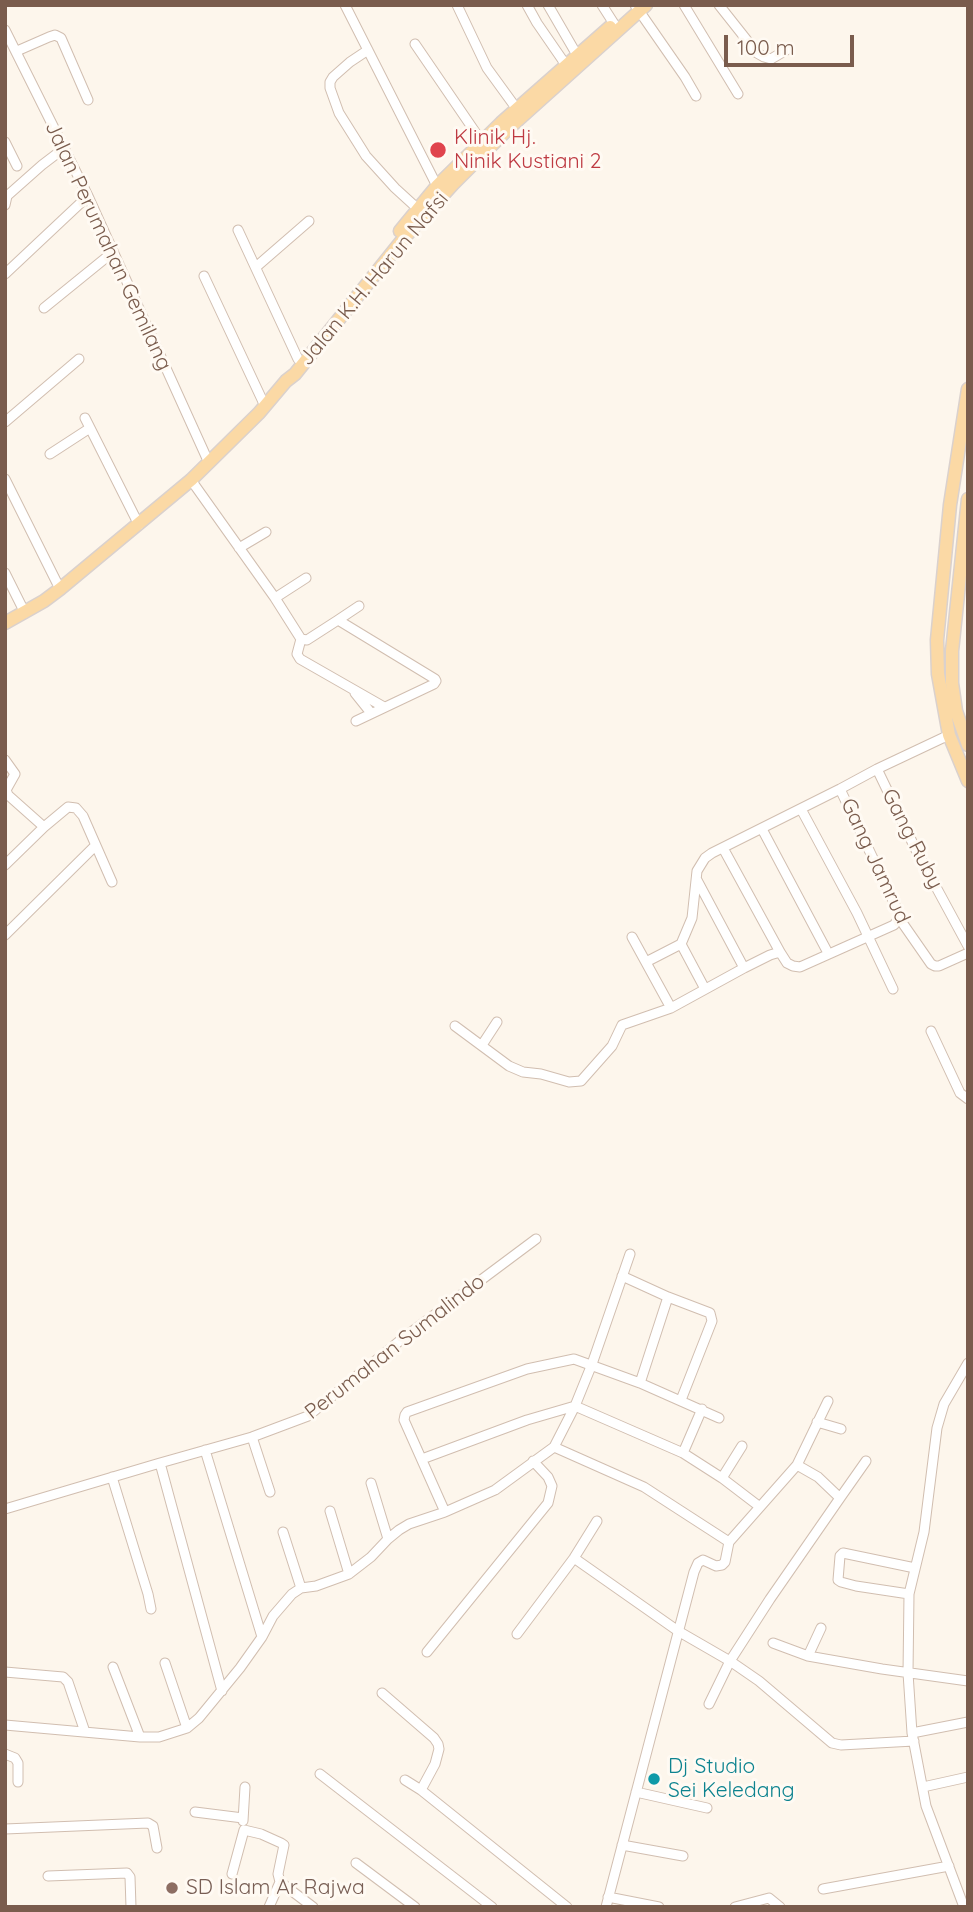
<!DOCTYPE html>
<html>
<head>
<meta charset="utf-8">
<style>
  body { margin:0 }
  #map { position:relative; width:973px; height:1912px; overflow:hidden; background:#fdf6ec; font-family:Quicksand,sans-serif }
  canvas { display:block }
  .frame { position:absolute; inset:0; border:7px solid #7a5c4d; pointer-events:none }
  .scale { position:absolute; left:724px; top:35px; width:130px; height:32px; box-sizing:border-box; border:4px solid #7a5c4d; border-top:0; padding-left:9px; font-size:21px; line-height:24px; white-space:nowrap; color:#7a5c4d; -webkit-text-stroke:5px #fffaf3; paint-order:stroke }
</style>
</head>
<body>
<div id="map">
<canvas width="973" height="1912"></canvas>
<div class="frame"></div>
<div class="scale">100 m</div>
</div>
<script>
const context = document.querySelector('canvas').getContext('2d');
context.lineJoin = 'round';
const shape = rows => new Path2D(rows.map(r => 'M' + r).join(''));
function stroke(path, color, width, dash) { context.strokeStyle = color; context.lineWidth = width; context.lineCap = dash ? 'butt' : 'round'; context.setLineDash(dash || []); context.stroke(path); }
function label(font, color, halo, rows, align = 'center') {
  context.font = font + ' Quicksand,sans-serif'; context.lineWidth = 6; context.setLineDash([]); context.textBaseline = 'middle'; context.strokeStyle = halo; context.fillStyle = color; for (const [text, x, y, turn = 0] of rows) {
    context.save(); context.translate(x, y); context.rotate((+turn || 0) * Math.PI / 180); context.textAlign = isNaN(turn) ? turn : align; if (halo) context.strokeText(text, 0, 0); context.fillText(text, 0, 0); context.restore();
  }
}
const minor = shape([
  [345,5,437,186],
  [457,5,487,68,519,112],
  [527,5,537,23,568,68],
  [548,5,577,55],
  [602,5,618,30],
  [635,5,685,77,696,96],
  [684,5,738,94],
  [719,5,757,53,764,57,771,59,788,49],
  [5,30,88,196,209,463],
  [415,44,482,142],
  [368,50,350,62,333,77,330,82,330,88,339,113,366,156,395,188,418,209],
  [17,51,49,37,55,35,61,38,88,100],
  [5,142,17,166],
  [5,205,7,196,42,165,63,149],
  [238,230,298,359],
  [256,267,309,221],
  [5,274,88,196],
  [204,276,265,406],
  [44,308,113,252],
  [85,418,139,525],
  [5,422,79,359],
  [50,454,90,428],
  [5,479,60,589],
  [191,480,275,598,301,639,307,640,338,620,435,679,436,681,434,684,356,721],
  [239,548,266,532],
  [5,573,25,613],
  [275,598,306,578],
  [338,620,359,606],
  [301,639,297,654,300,659,384,707],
  [355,693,371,713],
  [5,760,15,774,6,790,8,795,44,827,68,807,76,808,83,816,112,882],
  [877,769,916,850,968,946],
  [840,789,898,911,899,918,931,964,935,966,939,966,968,953],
  [801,809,857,913,893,989],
  [762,829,828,953],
  [723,848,780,952],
  [5,865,44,827],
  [697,880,744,968],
  [5,935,95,846],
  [632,937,671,1008],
  [646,962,681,944],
  [705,989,681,944,692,918,697,871,705,858,712,853,840,789,877,769,949,735],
  [455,1026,509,1066,523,1072,541,1074,569,1082,581,1081,612,1046,622,1025,671,1008,744,968,770,955,780,952,787,963,793,966,800,967,894,925,899,918],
  [931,1031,960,1093,968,1099],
  [482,1045,497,1022],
  [622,1276,668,1297,710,1313,712,1321,681,1400],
  [640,1383,668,1297],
  [817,1422,841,1429],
  [252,1437,270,1492],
  [554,1447,575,1406,592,1364,630,1254],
  [205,1450,262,1637],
  [683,1453,702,1409],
  [422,1459,527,1420,575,1406,683,1453,722,1478,760,1507],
  [160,1463,252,1437,308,1416,402,1339,536,1239],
  [112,1477,148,1594,151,1609],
  [722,1478,742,1446],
  [371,1483,388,1539],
  [840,1498,866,1461],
  [5,1509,160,1463,222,1691],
  [330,1511,349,1574],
  [445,1512,404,1420,405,1415,407,1412,527,1369,574,1359,640,1383,719,1418],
  [283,1532,301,1588],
  [574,1558,678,1631,730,1661,759,1681,832,1743,841,1745,914,1741],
  [915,1568,843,1553,840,1556,838,1580,841,1582,856,1586,909,1594,908,1673,912,1733,926,1806,964,1907],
  [909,1594,924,1532,937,1428,944,1404,968,1363],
  [517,1634,574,1558,597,1521],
  [773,1643,808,1656,882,1669,968,1681],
  [427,1652,548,1503,552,1486,548,1477,533,1461],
  [808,1656,821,1628],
  [165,1663,187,1728],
  [113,1667,140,1737],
  [5,1672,63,1677,68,1682,85,1732],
  [382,1693,434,1738,438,1744,439,1749,435,1764,421,1790],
  [709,1704,730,1661,770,1599,840,1498,818,1477,797,1465,828,1401],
  [5,1725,140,1737,159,1737,187,1728,199,1718,240,1668,262,1637,273,1616,292,1594,301,1588,316,1586,349,1574,371,1557,388,1539,399,1530,409,1524,445,1512,495,1490,554,1447,644,1487,729,1542],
  [912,1733,968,1722],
  [5,1754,15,1758,18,1763,18,1782],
  [320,1774,492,1907],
  [405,1780,421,1790,567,1907],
  [923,1787,968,1777],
  [636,1792,707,1808],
  [195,1812,243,1818],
  [243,1821,245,1787],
  [5,1829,148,1823,153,1826,157,1848],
  [622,1845,683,1856],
  [356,1863,415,1907],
  [232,1874,244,1830,261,1834,281,1843,284,1845,278,1874,280,1882],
  [48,1876,127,1873,130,1877,131,1907],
  [823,1889,949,1866],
  [608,1897,659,1907],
  [269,1907,280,1882,313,1907],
  [606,1907,694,1572,698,1563,703,1560,716,1566,722,1565,725,1562,729,1542,797,1465],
  [735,1907,769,1898,780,1907]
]);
const major = shape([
  [400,231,437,186,501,123,610,27],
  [968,389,950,505,937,640,938,674,949,735,968,781],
  [968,499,952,651,952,683,956,711,968,745],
  [5,623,44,601,60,589,191,480,259,413,286,381,295,374,404,238,453,184,509,128,646,5]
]);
const markers = [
  [438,150,9,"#e0444e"],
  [654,1779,7,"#0f9aa8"],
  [172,1888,7,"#8d6e63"]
];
const healthNames = [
  ["Klinik Hj.",454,138],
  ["Ninik Kustiani 2",454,162]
];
const streetNames = [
  ["Jalan Perumahan Gemilang",108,246,65],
  ["Jalan K.H. Harun Nafsi",374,279,-50],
  ["Gang Ruby",912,839,63],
  ["Gang Jamrud",875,861,65],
  ["Perumahan Sumalindo",395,1347,-38]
];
const cultureNames = [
  ["Dj Studio",668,1767],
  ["Sei Keledang",668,1791]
];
const educationNames = [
  ["SD Islam Ar Rajwa",186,1888]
];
stroke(minor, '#d1beb0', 11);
stroke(major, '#dad1cd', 15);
stroke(minor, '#fff', 9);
stroke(major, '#fbd9a5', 12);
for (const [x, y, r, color] of markers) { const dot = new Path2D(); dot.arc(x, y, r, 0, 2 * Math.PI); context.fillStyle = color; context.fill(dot); stroke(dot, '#fffaf3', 2.5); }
label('21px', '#be3a42', '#fffaf3', healthNames, 'left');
label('21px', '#7a5c4d', '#fffaf3', streetNames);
label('21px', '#0d838f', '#fffaf3', cultureNames, 'left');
label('21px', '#785e54', '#fffaf3', educationNames, 'left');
</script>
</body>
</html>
